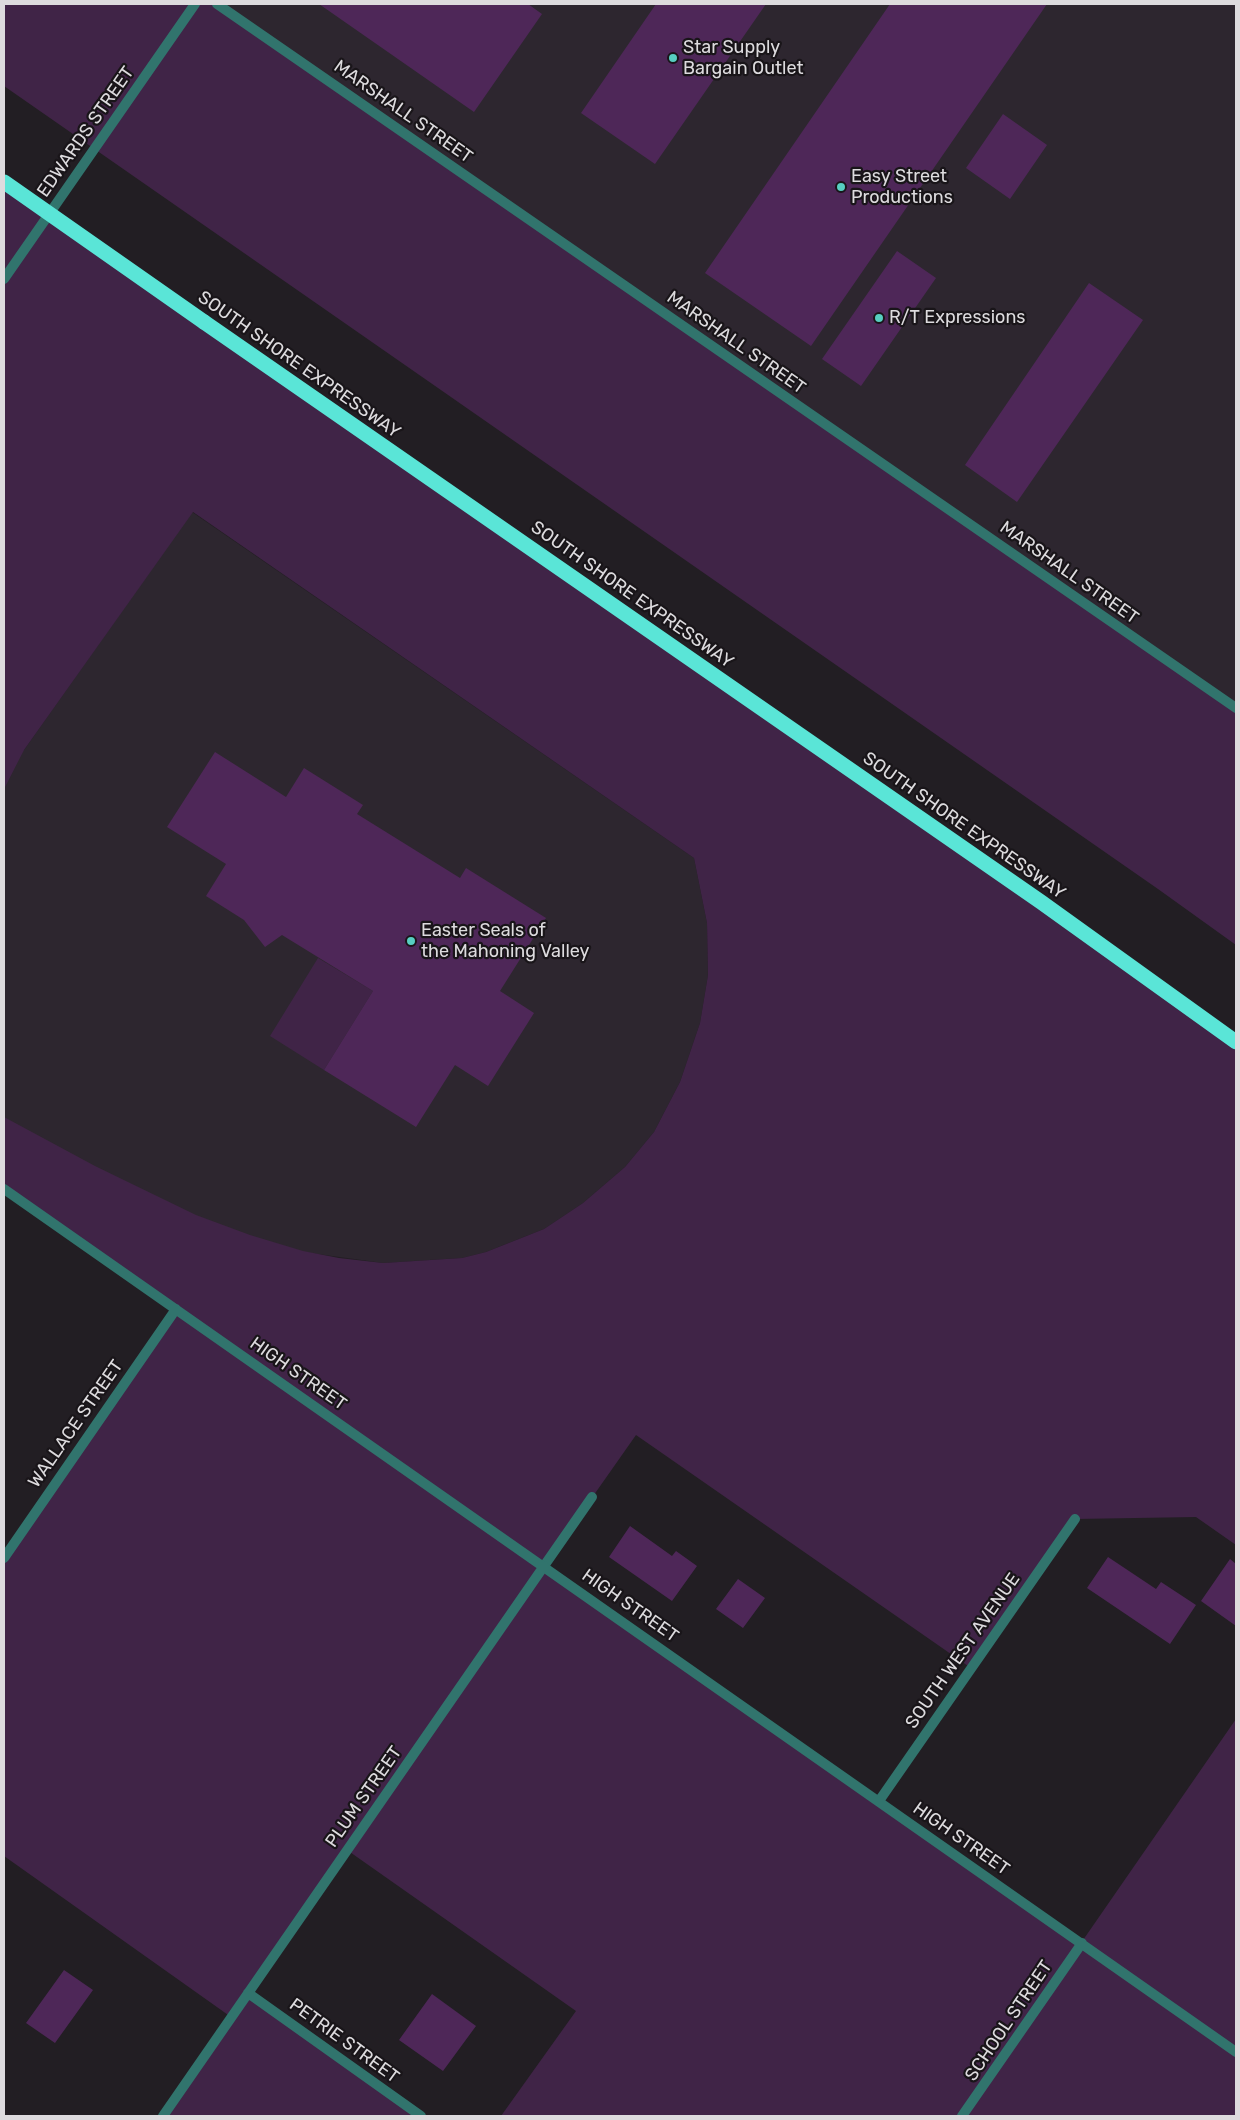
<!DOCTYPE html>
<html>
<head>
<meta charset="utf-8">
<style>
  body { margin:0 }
  #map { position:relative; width:1240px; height:2120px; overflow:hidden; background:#221e23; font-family:Rubik,sans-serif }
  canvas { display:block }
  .frame { position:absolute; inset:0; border:5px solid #dddbde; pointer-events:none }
</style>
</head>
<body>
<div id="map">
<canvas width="1240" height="2120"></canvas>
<div class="frame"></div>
</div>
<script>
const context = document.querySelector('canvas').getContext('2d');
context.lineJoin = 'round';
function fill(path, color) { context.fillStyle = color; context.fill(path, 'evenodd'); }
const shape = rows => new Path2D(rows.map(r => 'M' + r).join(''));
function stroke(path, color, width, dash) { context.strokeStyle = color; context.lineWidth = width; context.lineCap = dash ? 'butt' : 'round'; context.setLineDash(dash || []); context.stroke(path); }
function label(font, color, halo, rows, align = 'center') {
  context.font = font + ' Rubik,sans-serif'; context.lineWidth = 4.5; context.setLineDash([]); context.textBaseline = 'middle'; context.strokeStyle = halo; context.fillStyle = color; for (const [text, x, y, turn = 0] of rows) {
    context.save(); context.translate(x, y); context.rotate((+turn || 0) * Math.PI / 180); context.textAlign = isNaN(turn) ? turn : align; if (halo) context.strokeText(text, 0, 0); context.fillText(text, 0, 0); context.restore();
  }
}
const built = shape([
  [217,4,1236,4,1236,708],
  [192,512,694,858,707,923,708,975,700,1023,680,1082,654,1132,625,1167,583,1203,544,1229,486,1252,462,1258,383,1263,303,1252,4,1189,4,736,24,750]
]);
const green = shape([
  [4,4,217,4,1236,708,1236,945,1158,889,4,86],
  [4,182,1236,1042,1236,1545,1196,1517,1075,1519,971,1668,636,1435,544,1566,1081,1943,1236,1719,1236,2116,501,2116,576,2011,347,1850,248,1993,421,2116,163,2116,231,2017,4,1856,4,1558,176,1309,4,1189,4,1117,95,1166,196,1215,250,1235,303,1251,339,1258,383,1263,462,1258,486,1252,544,1229,583,1203,625,1167,654,1132,680,1082,700,1023,708,975,707,923,694,858,193,512,24,750,4,789],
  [318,958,373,991,324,1070,270,1036]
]);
const building = shape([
  [319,4,528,4,542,14,474,112],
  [656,4,766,4,655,164,581,113],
  [890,4,1047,4,811,346,705,273],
  [1003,114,1047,145,1010,199,966,168],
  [897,251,936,278,861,386,822,359],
  [1089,283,1143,320,1017,502,965,465],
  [215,752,286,797,304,768,363,805,357,814,460,878,466,868,546,918,500,991,534,1013,488,1086,455,1065,416,1127,324,1070,373,991,282,935,265,947,244,920,206,896,226,864,167,827],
  [630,1526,672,1556,676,1551,697,1566,672,1601,609,1557],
  [1108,1557,1156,1589,1161,1582,1196,1605,1170,1644,1087,1588],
  [1230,1559,1236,1564,1236,1626,1201,1601],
  [738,1579,765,1598,743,1628,716,1609],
  [64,1970,93,1990,55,2043,26,2023],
  [432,1994,476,2026,443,2071,399,2040]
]);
const service = shape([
  [544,1566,592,1497]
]);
const minor = shape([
  [4,1189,1236,2052],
  [4,1558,176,1309],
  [879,1801,1075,1519],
  [248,1993,421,2116],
  [163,2116,544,1566],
  [962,2116,1082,1943]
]);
const tertiary = shape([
  [217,4,1236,708],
  [4,279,195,4]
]);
const motorway = shape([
  [204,322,1041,902,1236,1042]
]);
const motorwayBridge = shape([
  [4,182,204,322]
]);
const markers = [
  [673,58,5,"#57cec1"],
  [841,187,5,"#57cec1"],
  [879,318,5,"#57cec1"],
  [411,941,5,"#57cec1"]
];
const poiNames = [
  ["Star Supply",683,48],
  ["Bargain Outlet",683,69],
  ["Easy Street",851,177],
  ["Productions",851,198],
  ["R/T Expressions",889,318],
  ["Easter Seals of",421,931],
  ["the Mahoning Valley",421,952]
];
const streetNames = [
  ["MARSHALL STREET",403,112,35],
  ["EDWARDS STREET",86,132,-55],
  ["MARSHALL STREET",736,343,35],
  ["SOUTH SHORE EXPRESSWAY",299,365,35],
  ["MARSHALL STREET",1069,573,35],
  ["SOUTH SHORE EXPRESSWAY",632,595,35],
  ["SOUTH SHORE EXPRESSWAY",964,826,35],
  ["HIGH STREET",298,1374,35],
  ["WALLACE STREET",76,1424,-55],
  ["HIGH STREET",630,1606,35],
  ["SOUTH WEST AVENUE",963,1651,-55],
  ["PLUM STREET",364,1797,-55],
  ["HIGH STREET",961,1839,35],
  ["SCHOOL STREET",1009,2021,-56],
  ["PETRIE STREET",344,2041,36]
];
fill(built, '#2d262f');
fill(green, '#402447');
fill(building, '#4e2758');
stroke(service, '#31746d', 10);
stroke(minor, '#31746d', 10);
stroke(tertiary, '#31746d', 10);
stroke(motorway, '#5ae5d7', 15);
stroke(motorwayBridge, '#5ae5d7', 15);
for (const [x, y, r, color] of markers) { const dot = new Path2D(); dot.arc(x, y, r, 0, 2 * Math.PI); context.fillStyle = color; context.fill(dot); stroke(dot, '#191519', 2); }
label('18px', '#dddbde', '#191519', poiNames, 'left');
label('18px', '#dddbde', '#191519', streetNames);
</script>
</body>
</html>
